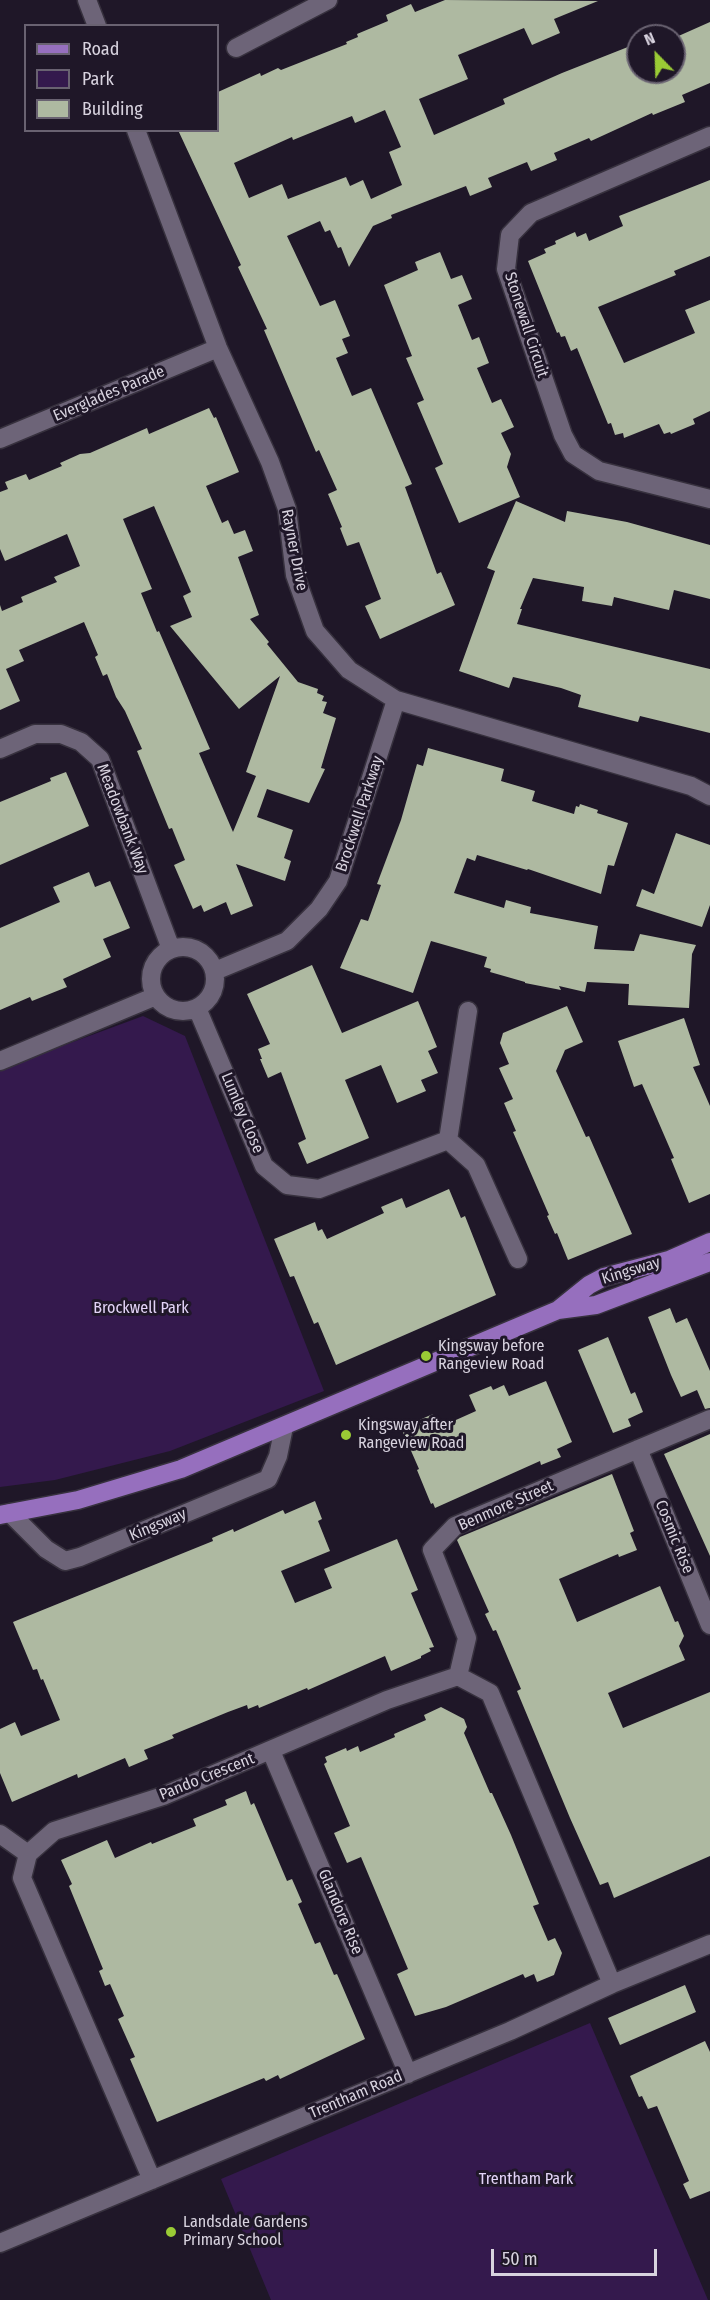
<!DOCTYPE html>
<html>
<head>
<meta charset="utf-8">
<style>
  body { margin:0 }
  #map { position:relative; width:710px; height:2300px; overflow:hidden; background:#1f1728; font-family:"Fira Sans Condensed",sans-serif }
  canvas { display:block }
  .legend { position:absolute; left:24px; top:24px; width:195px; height:108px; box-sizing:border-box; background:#1f1728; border:2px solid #696271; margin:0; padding:8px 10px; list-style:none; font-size:18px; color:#d8d3df }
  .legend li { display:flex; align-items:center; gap:12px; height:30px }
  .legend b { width:30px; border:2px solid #696271 }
  .north { position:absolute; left:626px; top:24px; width:60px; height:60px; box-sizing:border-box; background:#1f1728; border:2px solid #696271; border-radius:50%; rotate:337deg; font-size:16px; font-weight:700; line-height:24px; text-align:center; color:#d8d3df }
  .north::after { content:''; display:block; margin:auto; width:21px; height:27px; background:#9acb35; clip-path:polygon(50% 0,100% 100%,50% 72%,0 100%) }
  .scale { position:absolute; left:491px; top:2249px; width:166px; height:27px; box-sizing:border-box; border:3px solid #d8d3df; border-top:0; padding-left:8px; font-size:18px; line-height:21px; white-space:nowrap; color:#d8d3df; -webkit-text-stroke:4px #1f1728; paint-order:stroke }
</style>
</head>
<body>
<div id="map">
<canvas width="710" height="2300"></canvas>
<ul class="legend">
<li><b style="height:8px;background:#966fbe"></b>Road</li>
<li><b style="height:16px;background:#34194d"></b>Park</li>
<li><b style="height:16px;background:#aeb9a1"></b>Building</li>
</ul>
<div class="north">N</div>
<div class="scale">50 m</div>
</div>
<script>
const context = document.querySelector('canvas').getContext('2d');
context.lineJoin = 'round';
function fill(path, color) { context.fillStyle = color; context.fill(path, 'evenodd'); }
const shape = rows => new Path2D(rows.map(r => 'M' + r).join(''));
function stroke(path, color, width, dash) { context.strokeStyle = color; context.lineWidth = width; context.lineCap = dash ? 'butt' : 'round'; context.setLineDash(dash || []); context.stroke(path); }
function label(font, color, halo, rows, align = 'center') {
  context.font = font + ' "Fira Sans Condensed",sans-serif'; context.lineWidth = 6; context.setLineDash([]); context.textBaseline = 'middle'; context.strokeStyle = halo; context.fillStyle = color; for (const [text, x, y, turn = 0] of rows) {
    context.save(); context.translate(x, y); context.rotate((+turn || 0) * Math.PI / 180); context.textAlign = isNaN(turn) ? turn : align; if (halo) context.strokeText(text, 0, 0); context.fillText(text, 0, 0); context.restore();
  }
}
const green = shape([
  [143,1016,185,1036,324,1391,170,1451,55,1480,0,1487,0,1069],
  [590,2023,708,2300,271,2300,221,2179]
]);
const building = shape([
  [445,0,598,1,554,19,560,33,532,45,524,28,458,55,468,79,419,99,434,135,505,104,503,99,562,73,638,43,638,72,674,72,674,38,710,22,710,83,682,95,685,102,653,115,652,113,591,141,589,138,554,153,557,160,531,171,527,162,488,178,492,187,470,196,466,186,391,215,392,218,373,226,349,267,341,247,338,248,330,230,325,232,320,221,287,236,320,306,335,300,350,336,342,339,348,353,336,358,352,396,371,388,412,484,405,487,437,574,441,572,455,605,380,639,365,606,381,599,359,542,347,546,340,528,342,527,328,494,337,490,319,450,316,452,264,330,267,329,238,267,241,265,178,130,218,130,218,92,260,73,261,76,278,68,281,70,347,44,346,42,358,37,357,34,388,21,386,15,411,4,415,12],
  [385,110,401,147,389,152,402,185,371,199,363,180,350,186,346,177,288,199,282,184,249,198,234,163,292,137,293,140,352,116,355,123],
  [710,180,710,256,674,271,676,275,598,307,624,363,695,333,685,310,710,300,710,411,693,419,695,424,671,434,670,432,664,434,659,424,624,438,623,433,615,435,611,423,608,424,577,348,571,351,565,336,561,337,559,332,557,333,528,261,546,253,544,249,556,244,555,241,575,232,577,237,586,233,589,241,623,226,619,216],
  [440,252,451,279,462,275,472,299,458,305,472,340,479,337,489,363,477,368,492,403,501,399,514,427,501,433,511,454,507,467,520,497,459,523,435,468,443,464,417,403,424,400,406,358,412,356,384,285,418,270,415,262],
  [209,408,214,418,216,417,239,472,206,486,222,523,228,520,234,534,245,530,253,551,238,557,259,615,250,619,269,642,267,644,298,682,318,689,317,693,324,696,322,701,327,702,323,713,336,718,321,768,325,769,309,803,267,789,257,817,293,830,284,858,291,861,285,881,236,864,253,906,231,915,226,902,204,912,201,905,193,909,174,865,185,860,172,828,169,829,137,751,142,749,125,711,116,697,107,674,103,676,95,657,98,655,84,622,19,650,24,661,6,669,20,701,0,710,0,605,2,611,23,602,21,597,57,582,54,577,80,566,67,534,5,561,0,549,0,492,8,489,5,482,26,474,29,480,62,466,60,463,80,454,90,453,147,428,149,434],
  [154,506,191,592,183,596,192,617,170,626,239,709,280,676,246,772,256,776,233,832,199,753,210,749,159,631,157,632,141,593,152,589,123,519],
  [516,501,565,522,567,511,627,522,710,545,710,599,674,590,669,610,614,597,612,606,582,601,584,587,533,578,520,609,522,609,517,624,710,669,710,733,640,716,638,722,578,707,581,695,561,688,513,677,509,688,459,671,495,571,487,568],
  [428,748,504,769,501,781,535,791,532,801,574,814,576,806,579,807,580,804,598,810,597,813,628,823,614,866,608,865,601,894,528,869,527,870,477,855,475,861,467,858,454,893,504,908,506,900,531,907,530,913,598,926,594,949,634,951,640,934,696,945,692,954,689,1008,628,1005,629,984,587,982,585,992,559,986,561,990,525,983,525,982,490,972,491,969,484,967,487,957,431,941,413,993,340,968,361,919,368,921,381,885,377,884,401,820,417,764,423,766],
  [66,772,89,826,0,865,0,802,51,781,50,778],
  [676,833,710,845,710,905,702,927,636,906,642,889,654,894],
  [89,872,95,887,110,881,130,928,103,939,111,957,63,979,67,987,32,1001,30,997,0,1010,0,928,60,902,53,887],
  [312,965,342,1033,418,1001,437,1047,428,1051,438,1073,421,1080,426,1091,397,1103,381,1065,345,1080,369,1138,307,1164,298,1143,306,1139,281,1072,268,1078,260,1059,262,1059,258,1049,270,1044,247,994],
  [567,1006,583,1042,565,1050,556,1071,586,1137,589,1136,632,1234,568,1260,557,1233,555,1234,547,1216,549,1215,513,1132,516,1131,504,1103,513,1099,499,1068,509,1064,500,1043,503,1033],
  [684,1018,700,1065,693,1067,710,1106,710,1194,689,1203,671,1159,674,1158,642,1084,634,1087,618,1041],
  [449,1189,461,1218,465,1216,496,1295,336,1365,318,1322,314,1324,294,1276,290,1277,274,1239,315,1222,318,1231,322,1229,327,1239,384,1213,381,1207,402,1198,406,1208],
  [670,1308,676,1323,687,1318,710,1371,710,1408,705,1409,697,1390,681,1397,671,1375,648,1317],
  [608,1337,631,1394,635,1392,643,1412,628,1419,631,1426,613,1433,578,1350],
  [546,1381,572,1442,557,1449,561,1457,541,1465,540,1461,435,1508,433,1503,431,1504,417,1470,419,1469,401,1428,433,1414,438,1428,476,1411,469,1395,491,1386,493,1390,504,1385,509,1396],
  [710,1434,710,1556,664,1454],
  [612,1474,634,1531,630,1533,637,1550,619,1557,618,1554,559,1579,577,1622,660,1586,675,1622,678,1621,684,1636,679,1646,685,1660,608,1693,623,1728,710,1692,710,1856,614,1898,608,1882,600,1885,570,1818,517,1691,521,1689,496,1630,493,1631,485,1614,489,1612,457,1540,460,1537],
  [315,1501,322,1519,318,1521,330,1551,281,1571,295,1603,332,1588,324,1569,397,1539,418,1590,411,1593,434,1647,429,1648,431,1651,421,1656,421,1658,391,1671,385,1656,308,1690,307,1688,259,1708,258,1705,248,1709,247,1705,228,1712,172,1735,174,1738,144,1750,148,1759,129,1767,125,1758,78,1778,77,1774,12,1802,0,1773,0,1729,15,1722,21,1736,60,1720,43,1679,41,1680,37,1669,33,1670,13,1622,213,1541,212,1538,233,1529,234,1532,283,1510,285,1514],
  [441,1707,464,1719,467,1727,464,1733,490,1793,492,1793,511,1835,539,1904,533,1906,548,1941,555,1938,562,1953,554,1975,537,1982,534,1974,525,1978,523,1974,446,2007,415,2016,397,1974,408,1969,361,1857,347,1863,334,1833,350,1826,324,1764,327,1762,325,1757,346,1748,347,1751,358,1746,360,1752,395,1737,394,1734,426,1720,424,1715],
  [246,1791,251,1805,254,1803,287,1881,292,1879,302,1902,298,1904,315,1944,320,1942,334,1975,337,1974,365,2039,280,2079,278,2075,266,2081,264,2078,157,2122,130,2059,135,2057,118,2019,124,2016,110,1984,105,1986,99,1971,103,1969,69,1886,72,1884,61,1860,107,1840,115,1858,151,1842,152,1844,196,1826,193,1819,227,1805,225,1800],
  [685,1985,696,2012,620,2045,608,2018],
  [705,2041,710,2052,710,2191,690,2199,683,2184,689,2181,657,2106,648,2109,642,2096,639,2097,630,2076]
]);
const minor = shape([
  [87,0,97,26],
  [236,48,328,0],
  [136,130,218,348,270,462,287,509,295,575,315,631,349,670,396,700,691,786,710,796],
  [710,136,531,213,510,235,506,269,563,435,573,454,599,471,710,499],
  [0,439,218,348],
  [0,749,35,734,61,734,81,742,100,759,171,949],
  '151 979a32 32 0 1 1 64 0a32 32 0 1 1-64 0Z',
  [215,971,287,941,319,909,338,881,396,700],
  [197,1008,264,1166,287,1185,319,1189,448,1140],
  [0,1061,156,996],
  [448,1140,476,1165,518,1259],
  [448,1140,468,1011],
  [638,1449,710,1625],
  [10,1513,46,1549,65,1561,80,1557,268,1479,278,1456,284,1427],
  [458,1676,467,1638,432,1550,455,1526,710,1419],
  [271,1751,408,2074],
  [0,1834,28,1854],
  [152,2180,22,1878,28,1854,54,1831,163,1796,387,1700,458,1676,490,1693,612,1984],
  [0,2243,510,2031,612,1984,710,1944]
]);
const major = shape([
  [558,1310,589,1285,604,1277,669,1260,710,1242],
  [0,1515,78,1500,181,1469,558,1310,596,1305,710,1262]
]);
const markers = [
  [426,1356,6,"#9acb35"],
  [346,1435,6,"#9acb35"],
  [171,2232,6,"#9acb35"]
];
const streetNames = [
  ["Stonewall Circuit",526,325,72],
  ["Everglades Parade",109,394,-23],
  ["Rayner Drive",294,550,79],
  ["Brockwell Parkway",360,814,-72],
  ["Meadowbank Way",122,819,69],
  ["Lumley Close",242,1113,67],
  ["Kingsway",631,1271,-17],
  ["Benmore Street",506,1506,-24],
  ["Kingsway",158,1525,-23],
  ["Cosmic Rise",674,1537,68],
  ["Pando Crescent",207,1777,-22],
  ["Glandore Rise",340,1912,67],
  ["Trentham Road",356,2095,-23]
];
const parkNames = [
  ["Brockwell Park",141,1309],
  ["Trentham Park",526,2180]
];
const poiNames = [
  ["Kingsway before",438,1347],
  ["Rangeview Road",438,1365],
  ["Kingsway after",358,1426],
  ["Rangeview Road",358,1444],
  ["Landsdale Gardens",183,2223],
  ["Primary School",183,2241]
];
fill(green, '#34194d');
fill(building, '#aeb9a1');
stroke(minor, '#37313e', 21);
stroke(major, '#37313e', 21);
stroke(minor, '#6d6478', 18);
stroke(major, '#966fbe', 18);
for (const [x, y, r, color] of markers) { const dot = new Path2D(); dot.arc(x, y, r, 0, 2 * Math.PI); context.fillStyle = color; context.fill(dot); stroke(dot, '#1f1728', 2); }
label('16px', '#d8d3df', '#1f1728', streetNames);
label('16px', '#e3d4f7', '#1f1728', parkNames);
label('16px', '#d8d3df', '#1f1728', poiNames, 'left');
</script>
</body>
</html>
